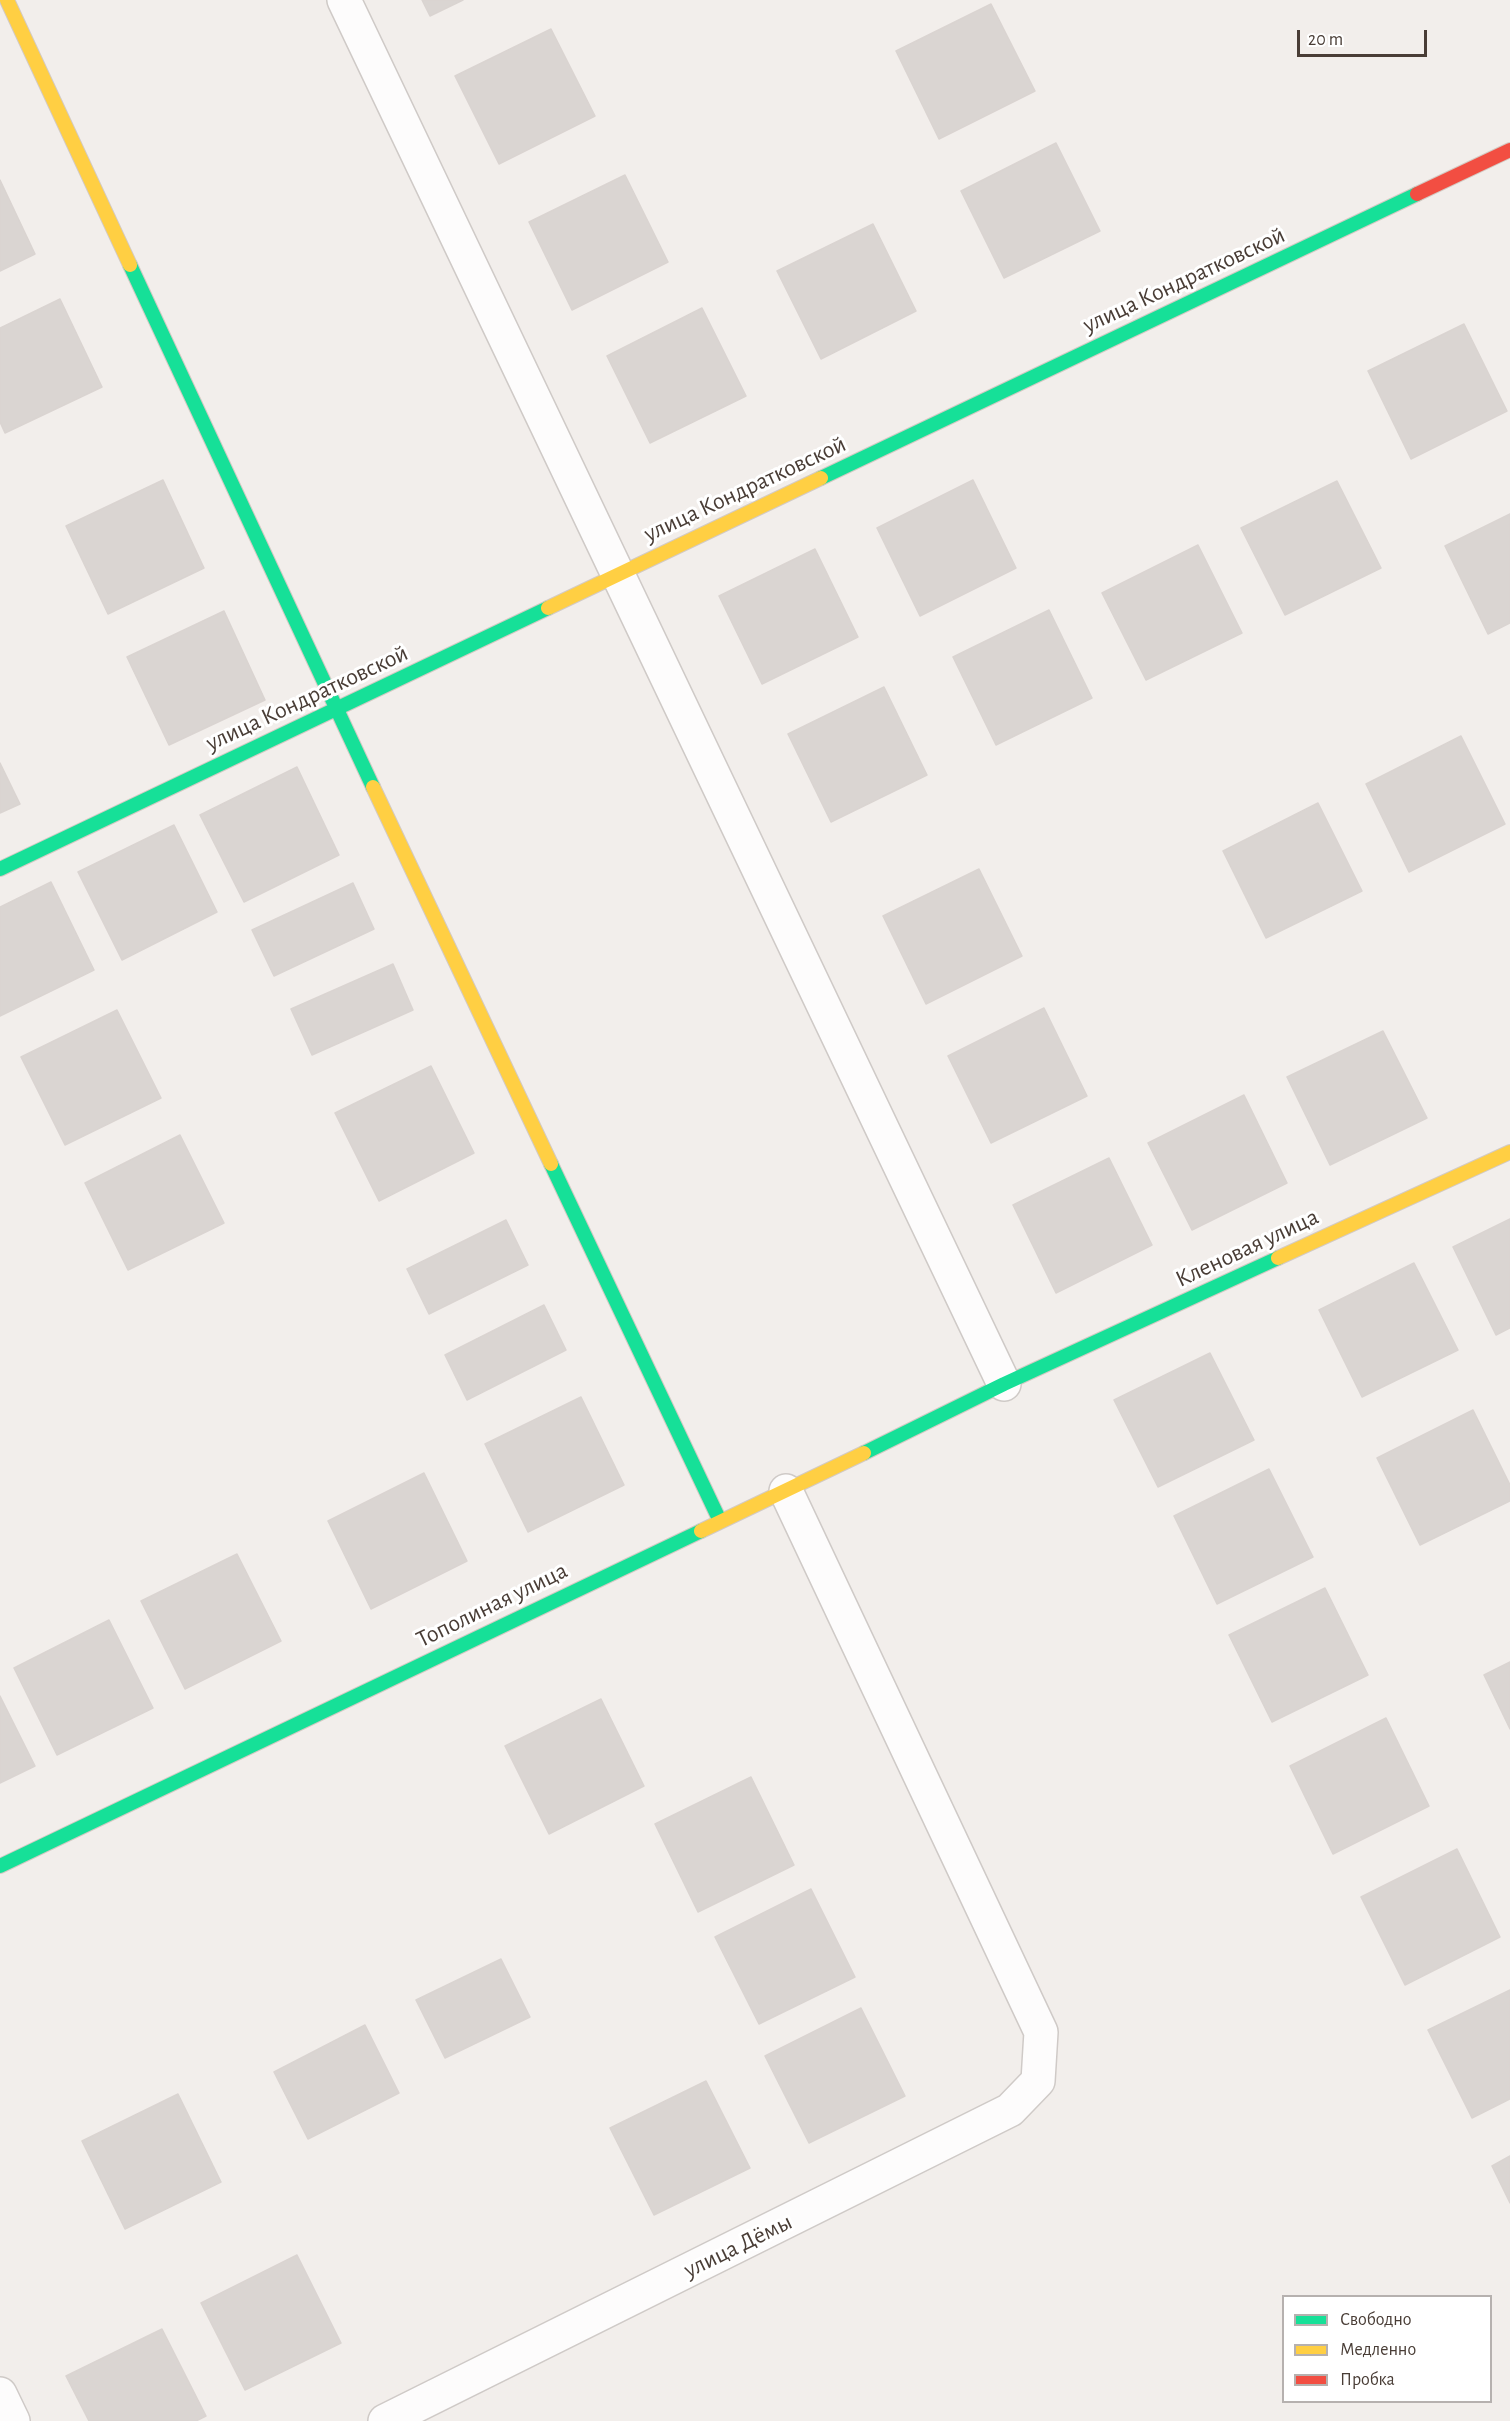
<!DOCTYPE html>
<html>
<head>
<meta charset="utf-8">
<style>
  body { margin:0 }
  #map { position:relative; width:1510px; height:2421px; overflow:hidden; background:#f2eeeb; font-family:"Alegreya Sans",sans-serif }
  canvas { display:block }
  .legend { position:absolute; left:1282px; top:2295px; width:210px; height:108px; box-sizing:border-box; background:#fff; border:2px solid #b6b1af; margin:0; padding:8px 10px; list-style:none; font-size:18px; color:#493d36 }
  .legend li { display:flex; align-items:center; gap:12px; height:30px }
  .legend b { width:30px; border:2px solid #b6b1af }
  .scale { position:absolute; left:1297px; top:30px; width:130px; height:27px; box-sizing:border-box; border:3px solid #493d36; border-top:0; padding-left:8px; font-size:18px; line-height:21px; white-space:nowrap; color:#493d36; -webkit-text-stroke:4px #fff; paint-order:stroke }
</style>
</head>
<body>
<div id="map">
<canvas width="1510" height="2421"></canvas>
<ul class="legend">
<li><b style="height:8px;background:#16e098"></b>Свободно</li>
<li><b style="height:8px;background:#ffcf43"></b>Медленно</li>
<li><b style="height:8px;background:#f24e42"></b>Пробка</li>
</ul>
<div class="scale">20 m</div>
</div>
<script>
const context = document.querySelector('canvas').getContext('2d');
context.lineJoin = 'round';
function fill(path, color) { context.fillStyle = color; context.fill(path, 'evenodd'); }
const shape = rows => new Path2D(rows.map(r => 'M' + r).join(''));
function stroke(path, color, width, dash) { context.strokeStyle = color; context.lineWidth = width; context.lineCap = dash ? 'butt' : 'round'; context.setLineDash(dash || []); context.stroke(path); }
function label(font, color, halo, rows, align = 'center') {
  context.font = font + ' "Alegreya Sans",sans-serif'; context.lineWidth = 6; context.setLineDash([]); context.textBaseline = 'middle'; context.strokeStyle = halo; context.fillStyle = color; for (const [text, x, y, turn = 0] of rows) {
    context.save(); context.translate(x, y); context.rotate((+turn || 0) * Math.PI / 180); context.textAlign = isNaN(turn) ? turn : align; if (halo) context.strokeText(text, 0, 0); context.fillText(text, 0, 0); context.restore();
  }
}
const building = shape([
  [422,0,463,0,430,16,422,0],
  [991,4,1035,91,939,139,896,51,991,4],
  [551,29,595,116,499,164,455,76,551,29],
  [1056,143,1100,231,1004,278,961,191,1056,143],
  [625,175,668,262,572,310,529,222,625,175],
  [0,180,35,254,0,271,0,180],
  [873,224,916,311,821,359,777,271,873,224],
  [60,299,102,387,5,433,0,422,0,328,60,299],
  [702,308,746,396,650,443,607,356,702,308],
  [1464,324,1507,411,1411,459,1368,371,1464,324],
  [163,480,204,568,108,614,66,526,163,480],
  [973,480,1016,568,920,616,877,528,973,480],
  [1337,481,1381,568,1285,615,1241,528,1337,481],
  [1510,514,1510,623,1488,634,1445,546,1510,514],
  [1198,545,1242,633,1146,680,1102,593,1198,545],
  [815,549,858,637,762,684,719,596,815,549],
  [1049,610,1092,698,996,745,953,657,1049,610],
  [224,611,265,700,169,745,127,657,224,611],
  [884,687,927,775,831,822,788,734,884,687],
  [1461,736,1505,824,1409,872,1366,784,1461,736],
  [0,763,20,804,0,813,0,763],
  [297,767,339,855,244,902,200,815,297,767],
  [1318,803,1362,891,1266,938,1223,851,1318,803],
  [174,825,217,912,122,960,78,872,174,825],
  [979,869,1022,956,926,1004,883,916,979,869],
  [51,882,94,970,0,1016,0,907,51,882],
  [353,883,374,929,274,976,252,930,353,883],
  [393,964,413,1010,312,1055,291,1009,393,964],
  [1044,1008,1087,1096,991,1143,948,1056,1044,1008],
  [117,1010,161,1098,65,1145,21,1057,117,1010],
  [1383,1031,1427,1118,1330,1165,1287,1077,1383,1031],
  [431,1066,474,1153,379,1201,335,1113,431,1066],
  [1244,1095,1287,1183,1192,1230,1148,1143,1244,1095],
  [180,1135,224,1223,128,1270,85,1183,180,1135],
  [1109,1158,1152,1245,1056,1293,1013,1205,1109,1158],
  [1510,1219,1510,1328,1496,1335,1453,1247,1510,1219],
  [506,1220,528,1265,429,1314,407,1269,506,1220],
  [1414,1263,1458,1350,1362,1397,1319,1310,1414,1263],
  [544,1305,566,1350,467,1400,445,1355,544,1305],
  [1210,1353,1254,1440,1158,1487,1114,1400,1210,1353],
  [581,1397,624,1485,528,1532,485,1444,581,1397],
  [1473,1410,1510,1485,1510,1501,1420,1545,1377,1458,1473,1410],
  [1269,1469,1313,1557,1217,1604,1174,1516,1269,1469],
  [424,1473,467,1561,371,1609,328,1521,424,1473],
  [237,1554,281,1641,185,1689,141,1601,237,1554],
  [1325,1588,1368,1675,1272,1722,1229,1635,1325,1588],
  [109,1620,153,1708,57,1755,14,1668,109,1620],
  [1510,1662,1510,1729,1484,1675,1510,1662],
  [0,1696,35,1766,0,1783,0,1696],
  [601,1699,644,1786,549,1834,505,1746,601,1699],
  [1386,1718,1429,1806,1333,1854,1290,1766,1386,1718],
  [751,1777,794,1865,698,1912,655,1824,751,1777],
  [1457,1849,1500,1937,1405,1985,1361,1897,1457,1849],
  [811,1889,855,1977,759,2024,715,1937,811,1889],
  [501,1959,530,2017,445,2058,416,2000,501,1959],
  [1510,1990,1510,2099,1472,2118,1428,2030,1510,1990],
  [861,2008,905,2096,809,2143,765,2056,861,2008],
  [365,2025,399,2093,308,2139,274,2072,365,2025],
  [706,2081,750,2168,654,2215,610,2128,706,2081],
  [178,2094,221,2182,125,2229,82,2141,178,2094],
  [1510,2156,1510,2203,1492,2166,1510,2156],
  [297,2255,341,2343,245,2390,201,2303,297,2255],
  [162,2329,206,2416,196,2421,89,2421,66,2376,162,2329]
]);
const street = shape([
  [344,0,1004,1384],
  [0,2394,13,2421],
  [385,2421,1010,2110,1038,2081,1041,2032,786,1491]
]);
const fast = shape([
  [130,265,373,787],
  [821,478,1417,194],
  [0,869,548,608],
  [551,1164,720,1521],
  [864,1453,1004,1384,1278,1258],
  [0,1866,701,1531]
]);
const slow = shape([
  [7,0,130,265],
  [548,608,821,478],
  [373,787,551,1164],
  [1278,1258,1510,1152],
  [701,1531,864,1453]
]);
const jam = shape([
  [1417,194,1510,150]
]);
const streetNames = [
  ["улица Кондратковской",1184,280,-25],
  ["улица Кондратковской",745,489,-25],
  ["улица Кондратковской",307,698,-25],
  ["Кленовая улица",1247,1248,-25],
  ["Тополиная улица",492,1605,-26],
  ["улица Дёмы",738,2246,-26]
];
fill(building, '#dad5d2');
stroke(building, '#dad4d1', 1.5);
stroke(street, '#cfcac7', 36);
stroke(fast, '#d3cac3', 16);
stroke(slow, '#d3cac3', 16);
stroke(jam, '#d3cac3', 16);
stroke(street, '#fdfcfc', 33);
stroke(fast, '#16e098', 14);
stroke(slow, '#ffcf43', 14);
stroke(jam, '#f24e42', 14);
label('24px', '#493d36', '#fff', streetNames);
</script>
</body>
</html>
